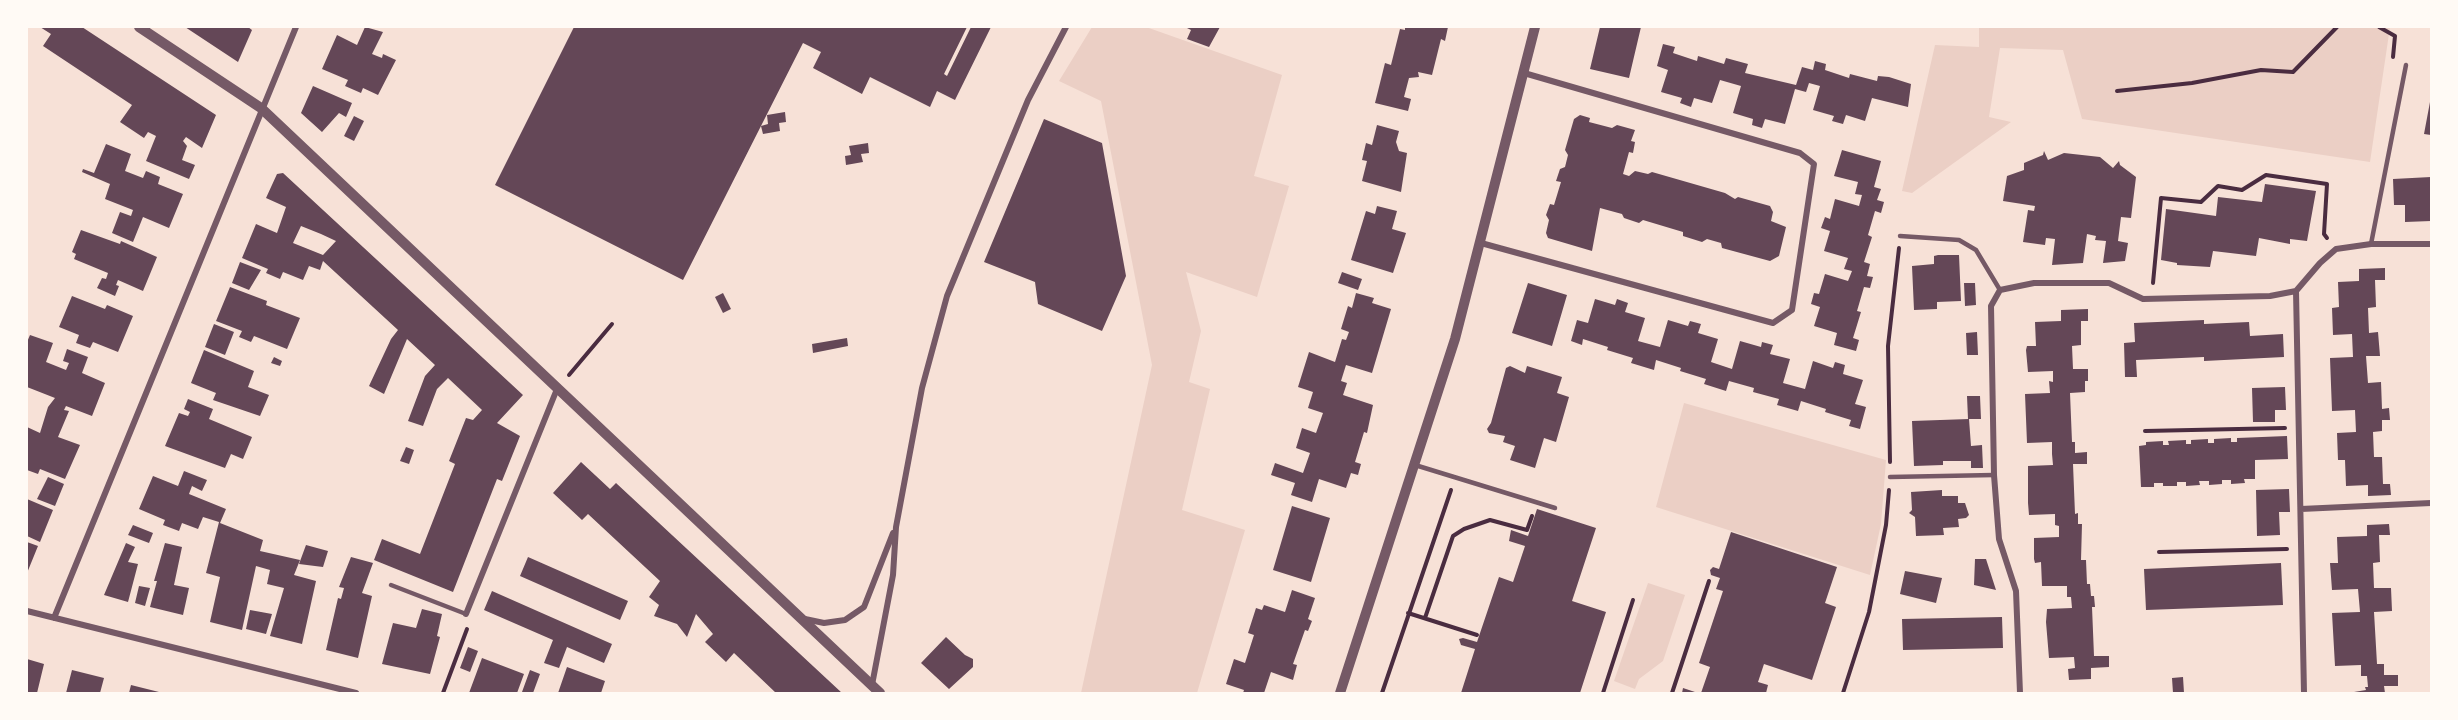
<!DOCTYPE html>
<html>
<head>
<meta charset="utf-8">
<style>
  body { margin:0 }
  #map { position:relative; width:2458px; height:720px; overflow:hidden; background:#f7e1d7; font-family:"Source Sans 3",sans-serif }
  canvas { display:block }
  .frame { position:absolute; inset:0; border:28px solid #fffaf5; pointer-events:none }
</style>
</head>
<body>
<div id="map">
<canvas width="2458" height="720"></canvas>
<div class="frame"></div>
</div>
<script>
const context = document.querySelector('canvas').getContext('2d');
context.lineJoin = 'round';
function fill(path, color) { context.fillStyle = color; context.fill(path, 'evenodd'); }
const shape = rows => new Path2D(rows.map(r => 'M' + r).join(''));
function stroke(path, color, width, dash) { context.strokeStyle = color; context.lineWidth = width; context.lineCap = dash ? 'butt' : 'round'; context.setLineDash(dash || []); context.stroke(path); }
const green = shape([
  [1092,27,1146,27,1282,75,1254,176,1289,186,1257,297,1186,272,1201,331,1189,382,1210,389,1182,510,1245,530,1197,693,1081,693,1152,365,1101,101,1059,81],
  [1979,27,2390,27,2370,162,2082,119,2063,50,2000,48,1989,117,2011,122,1912,193,1902,191,1935,45,1979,47],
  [1684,403,1886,460,1881,524,1870,575,1656,507],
  [1648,583,1685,595,1663,661,1639,679,1635,689,1614,681]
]);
const building = shape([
  [40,27,82,27,216,115,202,148,186,137,183,141,187,146,182,160,195,165,189,179,146,161,156,136,148,132,144,138,120,122,132,105,43,46,51,34],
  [185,27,248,27,252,30,238,62],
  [365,27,383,32,372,54,382,58,383,54,396,60,378,95,363,88,361,93,345,86,348,80,322,69,337,35,357,45],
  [574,27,967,27,944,74,947,76,971,27,991,27,955,100,937,91,930,107,870,77,862,94,813,68,821,52,803,43,683,280,495,185],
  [1185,27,1220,27,1209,47,1187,39,1191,30],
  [1405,27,1448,27,1445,41,1441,39,1432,75,1418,72,1419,77,1409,78,1404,97,1411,99,1408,111,1375,103,1385,63,1391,65,1400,29,1405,30],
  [1600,27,1641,27,1629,78,1590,69],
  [1663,44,1675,47,1673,53,1697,61,1698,56,1724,64,1726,58,1748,64,1745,73,1796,85,1802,67,1813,70,1815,61,1826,64,1825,70,1849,78,1850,74,1877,81,1878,76,1889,77,1911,84,1908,107,1872,98,1865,121,1846,115,1843,124,1832,121,1834,116,1813,110,1820,86,1809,83,1806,92,1795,89,1785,124,1765,119,1762,128,1752,125,1753,119,1733,113,1741,86,1720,80,1712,103,1694,98,1691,107,1680,103,1682,98,1661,92,1668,70,1657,66],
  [313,86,352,103,346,117,339,113,322,132,301,113],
  [2430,102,2431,102,2431,135,2424,134],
  [785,112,786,122,779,123,780,131,763,134,761,126,768,124,767,115],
  [1580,115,1590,118,1589,122,1612,128,1617,125,1635,130,1631,141,1635,142,1633,153,1629,152,1623,174,1629,176,1635,171,1648,174,1652,172,1725,193,1735,199,1738,197,1770,206,1773,212,1771,221,1786,227,1779,256,1770,261,1722,248,1721,243,1707,239,1702,242,1683,236,1683,232,1643,220,1639,223,1624,218,1622,214,1600,208,1592,251,1548,238,1546,233,1549,220,1546,215,1550,204,1554,205,1561,182,1556,181,1560,169,1565,167,1568,155,1565,150,1574,119],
  [354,116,364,121,354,141,344,136],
  [1044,119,1102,143,1126,276,1102,331,1038,304,1035,282,984,262],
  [1377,125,1399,131,1396,142,1399,151,1407,153,1401,192,1362,181,1367,161,1362,160,1366,143,1372,145],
  [868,143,869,153,861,154,863,162,846,165,845,156,851,155,849,146],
  [106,144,131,154,125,171,143,178,146,171,160,177,158,184,183,194,169,228,143,217,133,242,112,233,120,212,131,216,133,210,105,199,110,184,82,172,83,169,94,173],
  [1842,150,1881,161,1874,187,1881,189,1877,200,1884,202,1881,213,1875,211,1868,235,1872,237,1864,262,1870,264,1867,276,1873,277,1870,288,1864,287,1857,311,1861,312,1853,338,1859,340,1856,351,1834,345,1837,333,1814,326,1820,307,1811,304,1814,293,1819,294,1825,274,1848,281,1852,271,1844,269,1848,258,1824,251,1830,231,1821,228,1825,217,1830,219,1835,199,1859,206,1862,195,1855,194,1858,182,1834,176],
  [2044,151,2048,160,2064,153,2100,157,2113,168,2119,161,2120,165,2136,177,2131,218,2121,217,2118,241,2128,243,2125,261,2103,263,2106,241,2095,240,2096,236,2087,234,2083,263,2052,265,2055,239,2046,238,2045,245,2023,242,2028,210,2034,211,2035,206,2003,201,2007,176,2024,170,2024,163,2043,155],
  [283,173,523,395,497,423,520,436,502,481,497,479,453,592,374,560,382,539,420,554,455,464,449,461,466,418,473,420,482,410,448,378,437,389,423,426,408,421,425,376,435,365,407,339,384,394,369,386,391,339,398,330,323,261,320,270,309,266,303,280,283,272,280,279,266,273,268,269,242,258,256,224,277,233,286,207,266,198,277,174],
  [301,226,321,234,336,241,323,255,293,243],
  [2431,177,2431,221,2405,222,2405,205,2394,205,2393,179],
  [2265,184,2316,191,2307,241,2290,239,2290,244,2259,238,2256,256,2213,251,2210,267,2177,265,2177,263,2161,260,2166,209,2216,216,2218,197,2262,202],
  [1377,206,1397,211,1392,229,1406,233,1393,273,1351,260,1366,211,1375,214],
  [81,230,120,244,121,241,157,257,143,291,118,280,116,285,119,286,115,296,97,288,102,278,106,279,108,273,74,259,76,254,72,252],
  [1938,255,1959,255,1961,301,1937,302,1937,309,1914,310,1912,266,1934,264,1934,256],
  [240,262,261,270,249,290,232,283],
  [2385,268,2385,280,2375,280,2376,307,2368,308,2369,333,2378,332,2380,356,2366,356,2368,383,2381,382,2382,409,2389,408,2390,420,2382,420,2382,431,2373,432,2374,457,2382,457,2383,484,2390,484,2391,495,2368,496,2368,485,2346,486,2345,460,2338,460,2337,433,2356,432,2355,410,2332,411,2330,358,2353,357,2352,334,2333,335,2332,308,2339,307,2338,282,2359,281,2359,269],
  [1342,272,1362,279,1358,290,1338,283],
  [1528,283,1567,295,1552,346,1512,333],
  [1964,283,1975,283,1976,305,1965,306],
  [230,287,267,301,266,305,300,318,287,349,254,336,251,342,239,337,242,331,216,321],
  [723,293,731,309,723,313,715,297],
  [1356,293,1374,298,1372,303,1391,309,1372,373,1346,365,1341,381,1347,383,1343,395,1373,405,1367,433,1364,432,1355,462,1361,464,1358,475,1351,473,1346,488,1319,479,1312,502,1291,495,1295,483,1271,475,1275,463,1303,473,1310,453,1296,448,1302,428,1316,433,1323,413,1308,408,1313,392,1298,387,1309,352,1335,362,1342,339,1346,340,1349,332,1341,329,1348,306,1352,308],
  [72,296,105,309,107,305,133,316,118,352,93,342,90,348,76,343,79,335,59,327],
  [1595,299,1615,305,1617,299,1628,303,1625,312,1645,318,1638,341,1660,347,1668,320,1688,326,1690,321,1701,324,1698,333,1718,339,1711,362,1732,369,1740,341,1761,347,1762,342,1773,345,1770,354,1790,359,1783,383,1805,389,1813,361,1833,368,1835,362,1845,365,1843,374,1863,380,1855,404,1866,407,1860,429,1849,426,1851,420,1825,412,1826,409,1801,401,1798,411,1777,405,1779,399,1753,392,1754,388,1729,381,1726,391,1704,384,1706,379,1680,371,1681,368,1656,360,1654,370,1631,363,1633,358,1607,350,1608,347,1583,339,1582,345,1571,341,1577,320,1588,323],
  [2088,309,2088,321,2081,321,2081,345,2072,346,2073,369,2088,369,2088,381,2085,381,2085,392,2070,393,2072,442,2075,442,2075,453,2087,452,2087,464,2073,464,2075,514,2078,513,2078,524,2082,524,2081,560,2086,560,2087,584,2090,584,2091,596,2094,596,2095,607,2092,607,2094,656,2109,656,2109,667,2091,668,2091,679,2069,680,2068,669,2075,668,2074,657,2049,658,2046,622,2047,609,2072,608,2071,597,2067,597,2067,586,2042,586,2041,562,2035,563,2034,559,2034,538,2059,537,2059,526,2055,525,2055,514,2029,515,2028,503,2028,466,2053,465,2052,454,2052,442,2027,443,2025,394,2050,393,2049,381,2053,382,2053,371,2028,372,2026,350,2027,346,2036,346,2035,322,2061,321,2061,310],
  [2204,320,2204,324,2249,322,2250,336,2283,334,2284,357,2204,361,2204,357,2136,360,2137,377,2125,377,2124,343,2135,342,2134,323],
  [214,324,234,332,225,355,205,347],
  [1977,332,1978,355,1967,355,1966,333],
  [30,335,53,343,46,362,66,370,69,363,63,361,67,349,88,357,82,373,105,383,92,416,66,406,64,410,69,411,58,437,80,445,65,479,40,469,38,474,27,470,27,427,40,433,48,407,55,398,27,387,27,342],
  [847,338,848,346,813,353,812,344],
  [204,350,254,371,248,387,269,395,260,416,213,400,216,393,191,383],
  [274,357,282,361,280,366,271,363],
  [1510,366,1525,373,1527,366,1562,377,1557,393,1569,397,1556,442,1544,438,1535,468,1510,460,1515,446,1503,442,1505,436,1489,433,1487,429,1491,423,1506,368],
  [2285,387,2286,410,2275,410,2275,422,2253,422,2252,388],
  [1967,396,1980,396,1981,419,1968,419],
  [188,399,213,409,209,419,252,437,243,459,231,454,225,468,165,446,179,413,188,416,190,412,184,409],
  [1969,419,1971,446,1982,445,1983,468,1971,468,1971,461,1943,461,1943,465,1914,466,1912,421],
  [2287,436,2288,459,2255,460,2255,479,2244,479,2245,483,2231,484,2231,480,2222,480,2222,484,2209,485,2209,481,2199,481,2200,485,2186,486,2186,482,2177,482,2177,486,2163,486,2163,483,2154,483,2154,487,2141,487,2139,446,2146,445,2146,442,2163,441,2163,445,2169,445,2168,441,2186,440,2186,444,2191,444,2191,440,2208,439,2208,443,2214,443,2214,439,2231,438,2231,442,2237,442,2237,438],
  [406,447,414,450,409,464,400,461],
  [581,462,610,489,616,483,842,693,776,693,734,653,726,662,705,642,713,634,696,614,687,637,677,624,654,616,659,605,649,597,660,581,588,514,582,520,553,493],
  [184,471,207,480,202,491,192,486,189,494,226,509,220,523,263,540,260,551,300,560,294,575,316,581,302,644,270,636,284,588,267,584,270,570,256,566,242,630,210,622,220,577,206,573,219,522,203,517,198,529,182,523,179,531,163,525,165,520,139,509,153,476,178,486],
  [48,477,64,484,55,506,37,499],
  [2289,489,2290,512,2279,512,2280,535,2257,536,2256,490],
  [1942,490,1942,496,1958,496,1958,503,1965,503,1969,515,1966,518,1958,519,1959,527,1943,528,1944,535,1916,536,1915,517,1909,513,1912,510,1911,492],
  [27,499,53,510,40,542,27,536],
  [1292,506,1330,518,1311,582,1273,570],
  [1537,509,1596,528,1572,601,1606,612,1580,693,1461,693,1475,649,1461,645,1459,639,1463,638,1477,642,1499,577,1513,582,1525,546,1509,541,1511,530,1528,536],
  [2389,524,2390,535,2379,535,2380,562,2373,563,2374,588,2391,588,2392,611,2374,612,2377,664,2384,664,2384,675,2398,675,2398,686,2384,686,2385,693,2348,693,2366,690,2365,687,2368,687,2367,676,2361,676,2361,665,2335,666,2332,613,2360,612,2358,589,2332,590,2330,563,2338,563,2337,537,2367,536,2367,525],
  [133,525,153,533,149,543,128,535],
  [1731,532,1837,567,1825,603,1836,607,1812,680,1764,664,1758,682,1768,685,1766,693,1701,693,1710,667,1699,663,1723,591,1716,589,1720,578,1711,575,1710,570,1713,567,1719,569],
  [27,542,38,546,27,573],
  [126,543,135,547,128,562,138,564,128,602,104,595],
  [165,543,182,547,174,585,189,588,183,615,150,607,157,581,154,581],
  [306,545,328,551,323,567,299,564],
  [351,557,373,563,362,593,372,596,358,658,326,650,338,598,341,599,344,588,339,587],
  [528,557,628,601,620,620,520,576],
  [1975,559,1986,559,1996,590,1974,585],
  [2281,563,2283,605,2146,610,2144,569],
  [1905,571,1942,578,1936,603,1900,594],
  [139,586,150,588,145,606,135,603],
  [1292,590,1315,598,1308,619,1312,621,1308,631,1305,630,1293,664,1297,665,1293,680,1271,672,1264,693,1243,693,1244,690,1226,684,1234,659,1245,663,1254,635,1248,633,1256,608,1262,610,1264,605,1285,612],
  [492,591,612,644,604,663,567,647,559,668,544,663,553,640,484,610],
  [422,609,442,614,437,636,440,637,430,674,382,664,393,623,416,628],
  [250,610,272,614,266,634,246,629],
  [2002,617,2003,648,1903,650,1902,619],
  [946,637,965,655,973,659,973,667,949,689,921,663],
  [468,647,478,651,470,672,460,668],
  [482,658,524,674,517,693,469,693],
  [27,659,44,664,37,693,27,693],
  [567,667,605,681,601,693,558,693],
  [72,670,104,678,100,693,66,693],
  [530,670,540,674,533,693,525,693,522,692],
  [2183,677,2184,693,2173,693,2172,678],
  [131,685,159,692,159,693,129,693],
  [1683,688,1698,693,1682,693]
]);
const path = shape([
  [2379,27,2395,36,2393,57],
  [2117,91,2192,83,2261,70,2293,72,2337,27],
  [2153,283,2161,198,2201,202,2218,186,2242,190,2266,175,2327,184,2324,234,2327,238],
  [569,375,612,324],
  [2145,431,2285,428],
  [1890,462,1888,346,1899,248],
  [2159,552,2287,549],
  [1408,613,1477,635],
  [1425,618,1453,536,1464,529,1490,520,1527,530,1532,516],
  [443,693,467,629],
  [1382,693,1451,490],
  [1603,693,1633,600],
  [1672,693,1709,581],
  [1843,693,1869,612,1886,525,1889,490]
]);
const service = shape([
  [1900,236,1959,240,1976,250,2000,290],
  [2371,244,2406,65],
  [1415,465,1555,508],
  [1890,477,1994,475],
  [391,585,466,614]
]);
const minor = shape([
  [1481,243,1773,323,1792,310,1814,164,1800,153,1524,73],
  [2296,291,2304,693],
  [2301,509,2431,503],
  [27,611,356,693],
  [466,614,557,389],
  [54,618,296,27],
  [805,619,824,623,845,620,864,607,893,533],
  [872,685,893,575,896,527,922,388,947,296,1028,100,1066,27],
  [2020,693,2016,591,1999,539,1994,475,1991,306,2000,290,2034,283,2109,283,2143,299,2270,296,2296,291,2320,263,2336,249,2371,244,2431,244]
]);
const tertiary = shape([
  [139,27,261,108,880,693],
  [1340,693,1455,339,1535,27]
]);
fill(green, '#ebcfc5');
fill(building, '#644757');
stroke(path, '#4a2c40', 4);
stroke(service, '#755966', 4.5);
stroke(minor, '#755966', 6);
stroke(tertiary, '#755966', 10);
</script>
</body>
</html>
